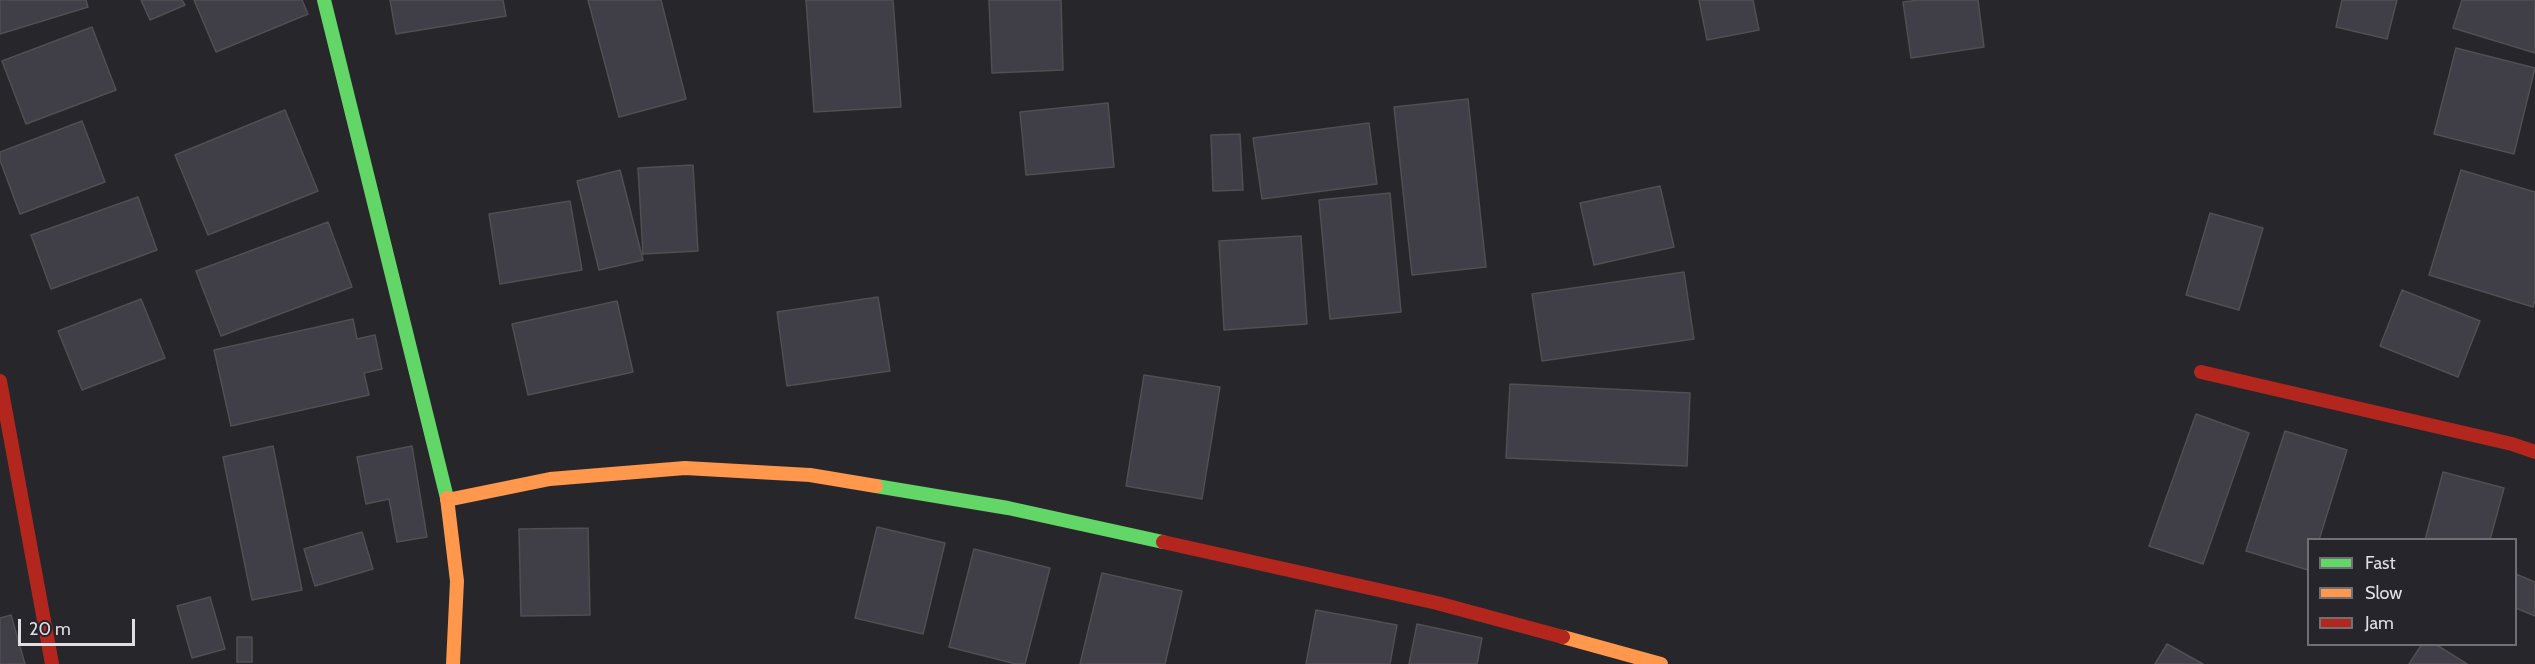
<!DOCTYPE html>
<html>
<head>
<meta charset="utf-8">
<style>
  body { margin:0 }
  #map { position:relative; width:2535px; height:664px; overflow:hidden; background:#27262a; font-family:Cabin,sans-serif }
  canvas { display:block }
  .legend { position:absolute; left:2307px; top:538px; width:210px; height:108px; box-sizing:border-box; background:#26252b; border:2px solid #706f74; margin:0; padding:8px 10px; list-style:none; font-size:18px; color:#dfdee2 }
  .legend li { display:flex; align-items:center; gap:12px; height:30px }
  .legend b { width:30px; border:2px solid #706f74 }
  .scale { position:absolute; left:18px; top:619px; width:117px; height:27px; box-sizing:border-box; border:3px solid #dfdee2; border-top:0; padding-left:8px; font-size:18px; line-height:21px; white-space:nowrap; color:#dfdee2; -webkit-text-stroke:4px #26252b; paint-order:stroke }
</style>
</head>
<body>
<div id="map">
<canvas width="2535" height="664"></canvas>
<ul class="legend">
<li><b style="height:8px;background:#63d668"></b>Fast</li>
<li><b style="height:8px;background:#ff974d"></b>Slow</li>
<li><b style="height:8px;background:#b3261e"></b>Jam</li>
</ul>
<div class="scale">20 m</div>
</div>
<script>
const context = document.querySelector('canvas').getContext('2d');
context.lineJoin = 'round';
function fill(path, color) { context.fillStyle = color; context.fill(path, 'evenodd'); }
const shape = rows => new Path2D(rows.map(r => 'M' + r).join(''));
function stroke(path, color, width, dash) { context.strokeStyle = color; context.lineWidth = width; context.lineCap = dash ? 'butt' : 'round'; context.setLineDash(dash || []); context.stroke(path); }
const building = shape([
  [0,0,86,0,88,7,0,34,0,0],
  [141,0,182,0,185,5,150,20,141,0],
  [194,0,302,0,308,14,216,52,194,0],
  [390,0,503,0,506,16,396,34,390,0],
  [588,0,661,0,686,99,619,117,588,0],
  [806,0,893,0,901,107,814,112,806,0],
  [989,0,1061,0,1063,70,992,73,989,0],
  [1699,0,1753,0,1759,30,1707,40,1699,0],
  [1919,0,1978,0,1984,47,1911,58,1903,2,1919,0],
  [2342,0,2397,0,2387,39,2336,27,2342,0],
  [2462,0,2535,0,2535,53,2453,28,2462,0],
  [92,27,116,90,26,124,2,61,92,27],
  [2456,48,2535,68,2514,154,2434,134,2456,48],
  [1468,99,1486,267,1412,275,1394,107,1468,99],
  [1108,103,1114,167,1026,175,1020,112,1108,103],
  [285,110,318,191,208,235,175,155,285,110],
  [82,121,105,182,20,214,0,160,0,152,82,121],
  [1369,123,1377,184,1262,199,1253,138,1369,123],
  [1240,134,1243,190,1213,191,1211,135,1240,134],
  [693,165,698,251,643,254,638,168,693,165],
  [620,170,643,260,599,270,577,181,620,170],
  [2461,170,2535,192,2535,300,2533,307,2429,275,2461,170],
  [1660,186,1674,247,1594,265,1580,203,1660,186],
  [1390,193,1401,312,1330,319,1319,200,1390,193],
  [138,197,157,250,51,289,31,235,138,197],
  [570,201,582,270,500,284,489,214,570,201],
  [2210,213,2263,228,2239,310,2186,295,2210,213],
  [328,222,352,287,221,336,196,271,328,222],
  [1301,236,1307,324,1224,330,1219,241,1301,236],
  [1684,272,1694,339,1542,361,1532,294,1684,272],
  [2402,290,2480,321,2458,377,2380,346,2402,290],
  [878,297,890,371,787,386,777,312,878,297],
  [141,299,165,358,82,390,58,331,141,299],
  [617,301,633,372,528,395,512,324,617,301],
  [353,319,357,339,375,335,382,369,364,373,369,395,231,426,214,350,353,319],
  [1144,375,1220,387,1202,499,1126,486,1144,375],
  [1510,384,1690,393,1687,466,1506,458,1510,384],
  [2196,414,2249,433,2203,564,2149,546,2196,414],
  [2285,431,2347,450,2319,540,2308,540,2308,570,2246,551,2285,431],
  [273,446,302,590,252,600,223,457,273,446],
  [412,446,427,537,397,542,389,499,366,504,357,457,412,446],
  [2443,472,2504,488,2490,540,2425,540,2443,472],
  [877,527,945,543,923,634,855,618,877,527],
  [588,528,590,615,521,616,519,529,588,528],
  [362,532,373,569,315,586,304,549,362,532],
  [974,549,1050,568,1025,664,1016,664,949,647,974,549],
  [1102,573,1182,591,1165,664,1080,664,1102,573],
  [2516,574,2535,582,2535,616,2516,608,2516,574],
  [210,597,225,649,192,658,177,606,210,597],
  [1316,610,1397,625,1390,664,1306,664,1316,610],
  [11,615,25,664,0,664,0,618,11,615],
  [1417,624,1482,638,1477,664,1409,664,1417,624],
  [237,637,252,637,252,662,237,662,237,637],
  [2167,644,2203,664,2155,664,2167,644],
  [2422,644,2435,644,2467,664,2409,664,2422,644]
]);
const fast = shape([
  [324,0,447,498],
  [876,486,1008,508,1163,542]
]);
const slow = shape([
  [447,498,457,581,453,664],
  [447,500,550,479,685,468,810,475,876,486],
  [1563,637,1661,664]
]);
const jam = shape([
  [2201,372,2512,444,2535,452],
  [0,381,52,664],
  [1163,542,1437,603,1563,637]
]);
fill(building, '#403e47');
stroke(building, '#504f52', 1.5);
stroke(fast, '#63d668', 14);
stroke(slow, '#ff974d', 14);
stroke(jam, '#b3261e', 14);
</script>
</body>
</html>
